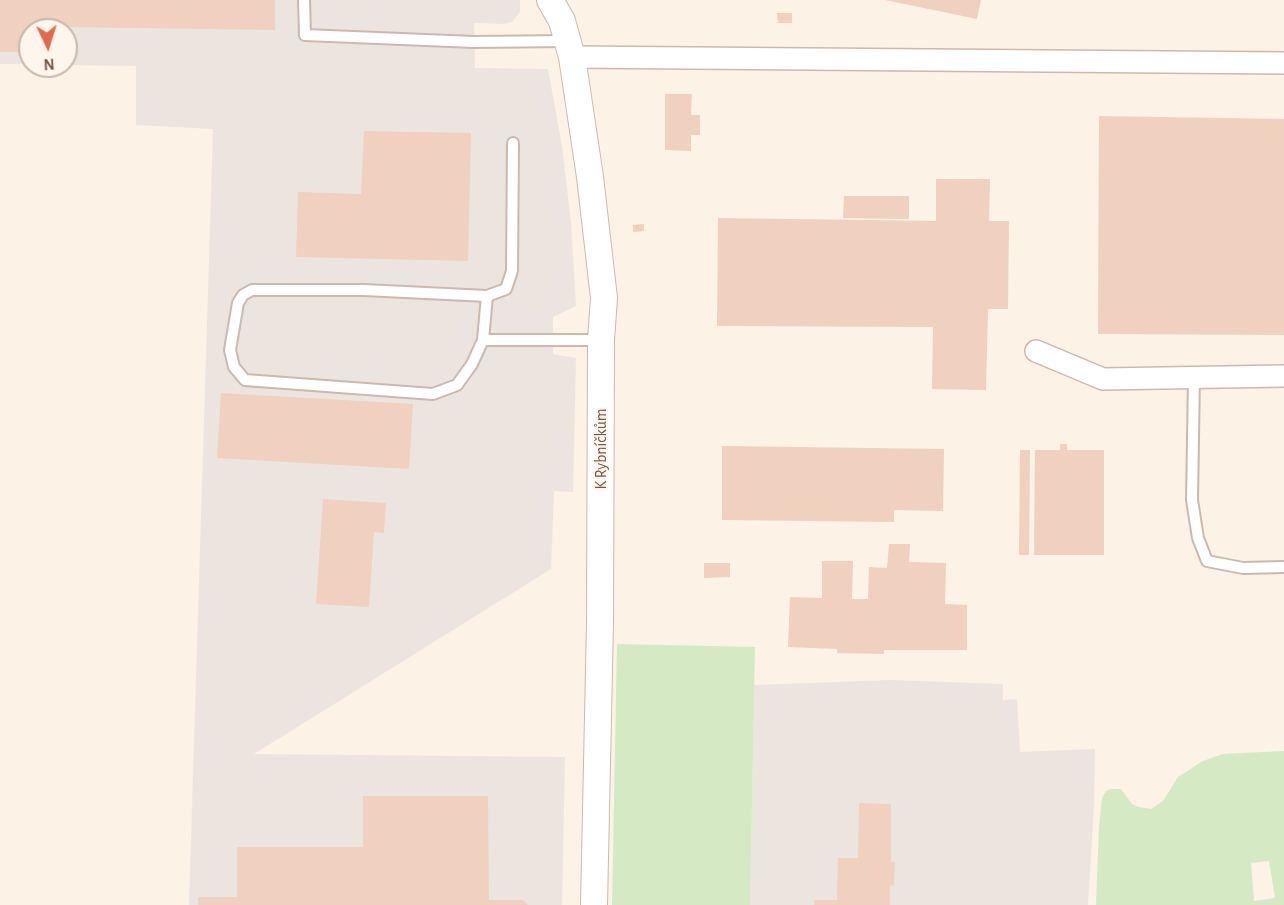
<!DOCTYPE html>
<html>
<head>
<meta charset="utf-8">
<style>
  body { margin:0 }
  #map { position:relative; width:1284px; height:905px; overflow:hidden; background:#fcf2e5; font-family:"Alegreya Sans",sans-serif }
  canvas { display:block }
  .north { position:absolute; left:18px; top:18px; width:60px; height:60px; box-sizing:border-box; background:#fef6ec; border:2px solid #c7b7ac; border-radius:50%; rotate:176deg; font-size:16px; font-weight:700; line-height:24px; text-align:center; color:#74584b }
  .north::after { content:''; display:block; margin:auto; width:21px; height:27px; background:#e2694f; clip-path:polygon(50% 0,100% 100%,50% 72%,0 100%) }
</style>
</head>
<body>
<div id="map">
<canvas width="1284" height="905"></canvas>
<div class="north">N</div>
</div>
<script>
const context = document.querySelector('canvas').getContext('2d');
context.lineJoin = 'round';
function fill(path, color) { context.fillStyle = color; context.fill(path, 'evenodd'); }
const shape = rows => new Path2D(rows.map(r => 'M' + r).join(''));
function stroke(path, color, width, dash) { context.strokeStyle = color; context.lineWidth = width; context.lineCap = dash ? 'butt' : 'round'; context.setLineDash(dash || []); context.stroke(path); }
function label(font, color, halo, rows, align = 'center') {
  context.font = font + ' "Alegreya Sans",sans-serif'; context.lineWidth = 4.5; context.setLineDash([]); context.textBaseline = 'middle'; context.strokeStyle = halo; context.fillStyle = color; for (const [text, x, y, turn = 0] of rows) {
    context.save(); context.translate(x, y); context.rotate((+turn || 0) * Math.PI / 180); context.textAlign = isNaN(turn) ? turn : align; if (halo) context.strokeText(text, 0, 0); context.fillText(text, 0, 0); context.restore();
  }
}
const industrial = shape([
  [0,0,520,0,520,12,513,21,505,24,474,23,475,68,548,69,562,146,571,223,576,306,553,317,553,354,576,358,573,492,554,491,551,569,254,754,565,757,562,905,189,905,213,129,136,125,136,66,66,65,66,30,30,30,30,64,0,64],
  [891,680,1003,684,1003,700,1017,699,1020,752,1095,749,1094,805,1088,905,750,905,754,685]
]);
const green = shape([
  [617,644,755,647,750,905,612,905],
  [1284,751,1284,905,1096,905,1099,827,1102,798,1106,791,1111,789,1121,789,1132,804,1139,807,1151,809,1163,801,1178,777,1203,761,1223,754],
  [1269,861,1275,898,1254,901,1251,863]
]);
const building = shape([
  [0,0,275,0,275,30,61,27,61,30,30,30,30,52,0,52],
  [885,0,981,0,977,19],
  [777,13,792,13,792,23,778,23],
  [665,94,692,94,691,115,700,115,700,135,691,135,691,151,665,150],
  [1099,116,1284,119,1284,335,1098,334],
  [364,131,471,133,468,261,296,257,298,192,361,194],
  [936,179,990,179,989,221,1009,221,1008,309,988,309,986,390,932,389,933,327,717,326,718,218,936,221],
  [844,196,909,196,909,219,843,218],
  [644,224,644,231,633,232,633,225],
  [221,393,413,404,409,469,217,458],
  [1060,444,1067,444,1067,450,1104,450,1104,555,1034,555,1035,450,1060,450],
  [722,446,944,449,943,511,894,510,894,522,722,520],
  [1020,450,1030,450,1029,555,1019,555],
  [323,499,386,503,384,533,374,532,369,607,316,604],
  [889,544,910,544,909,562,946,563,945,604,967,605,967,650,884,650,884,654,837,653,837,649,788,647,790,597,822,598,822,561,853,561,852,599,868,599,869,567,887,568],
  [704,563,730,563,730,577,704,578],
  [363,796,488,796,489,900,523,900,528,905,198,905,198,897,237,897,237,847,363,847],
  [859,803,891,804,891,862,895,862,894,885,890,886,890,905,814,905,814,900,837,900,838,858,858,858]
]);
const service = shape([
  [304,0,305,35,474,42,567,41],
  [487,296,483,340,472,364,457,385,433,394,245,380,234,367,230,350,238,303,243,295,252,290,364,290,487,296,506,289,512,271,513,143],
  [483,340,601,340],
  [1194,377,1192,500,1198,538,1207,561,1243,568,1284,567]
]);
const minor = shape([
  [572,57,1284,63],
  [1036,351,1103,379,1284,376]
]);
const tertiary = shape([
  [550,0,562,21,572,57,590,177,604,298,601,340,600,623,594,905]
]);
const streetNames = [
  ["K Rybníčkům",601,449,-90]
];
fill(industrial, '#ece5df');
fill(green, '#d5e9c4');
fill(building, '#f0d0be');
stroke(service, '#cdb9ac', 14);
stroke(minor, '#cdb9ac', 24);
stroke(tertiary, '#cdb9ac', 28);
stroke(service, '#fff', 10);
stroke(minor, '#fff', 21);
stroke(tertiary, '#fff', 26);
label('16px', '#74584b', '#fef6ec', streetNames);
</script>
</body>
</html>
